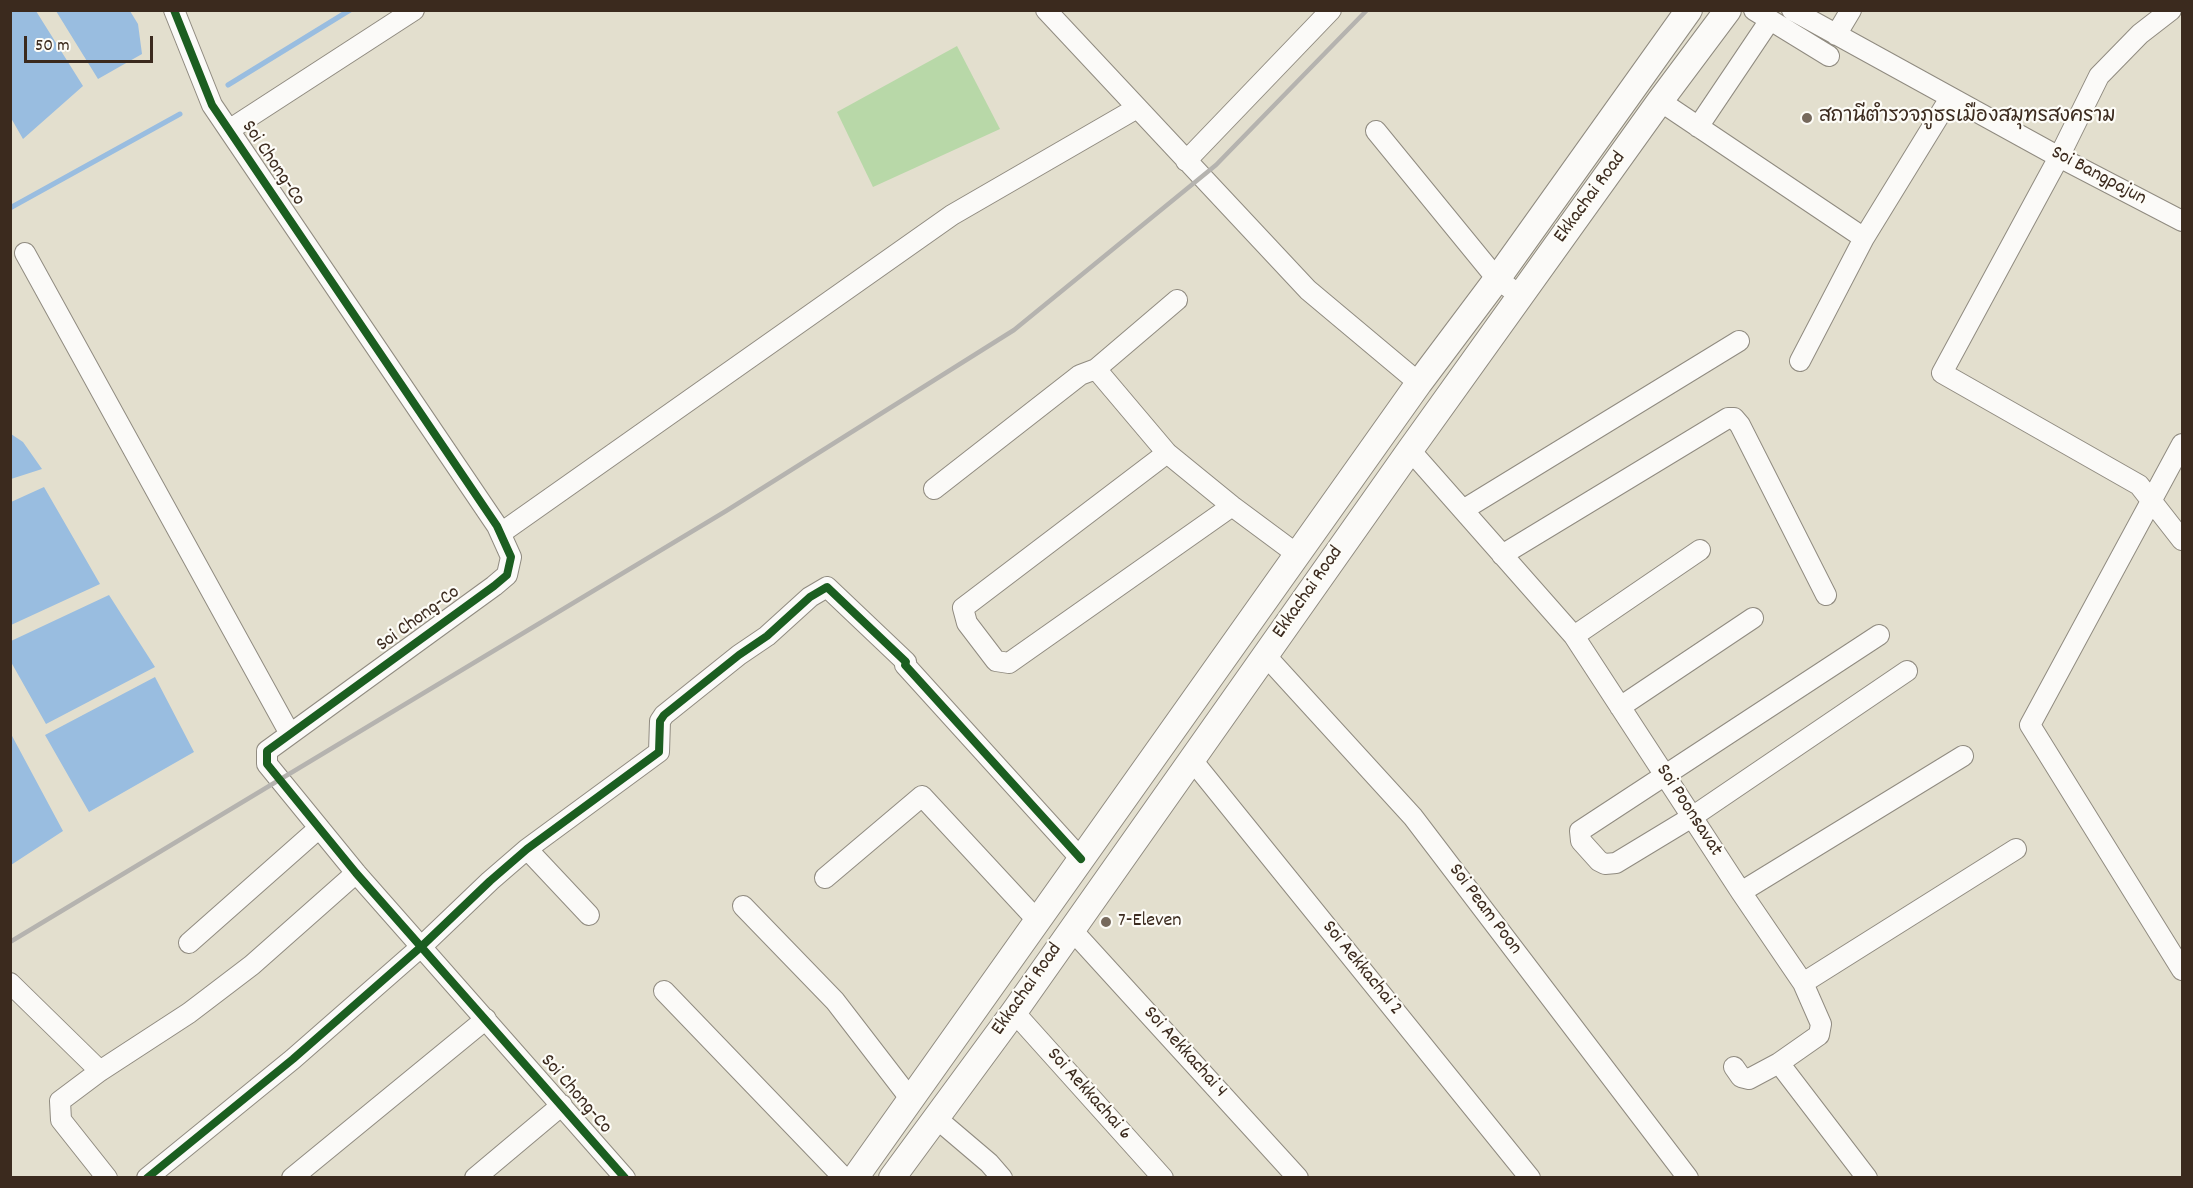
<!DOCTYPE html>
<html>
<head>
<meta charset="utf-8">
<style>
  body { margin:0 }
  #map { position:relative; width:2193px; height:1188px; overflow:hidden; background:#e3dfce; font-family:Dekko,sans-serif }
  canvas { display:block }
  .frame { position:absolute; inset:0; border:12px solid #3b2a1e; pointer-events:none }
  .scale { position:absolute; left:24px; top:36px; width:129px; height:27px; box-sizing:border-box; border:3px solid #3b2a1e; border-top:0; padding-left:8px; font-size:18px; line-height:21px; white-space:nowrap; color:#3b2a1e; -webkit-text-stroke:4px #fdfcf7; paint-order:stroke }
</style>
</head>
<body>
<div id="map">
<canvas width="2193" height="1188"></canvas>
<div class="frame"></div>
<div class="scale">50 m</div>
</div>
<script>
const context = document.querySelector('canvas').getContext('2d');
context.lineJoin = 'round';
function fill(path, color) { context.fillStyle = color; context.fill(path, 'evenodd'); }
const shape = rows => new Path2D(rows.map(r => 'M' + r).join(''));
function stroke(path, color, width, dash) { context.strokeStyle = color; context.lineWidth = width; context.lineCap = dash ? 'butt' : 'round'; context.setLineDash(dash || []); context.stroke(path); }
function label(font, color, halo, rows, align = 'center') {
  context.font = font + ' Dekko,"Playpen Sans Thai",sans-serif'; context.lineWidth = 4.5; context.setLineDash([]); context.textBaseline = 'middle'; context.strokeStyle = halo; context.fillStyle = color; for (const [text, x, y, turn = 0] of rows) {
    context.save(); context.translate(x, y); context.rotate((+turn || 0) * Math.PI / 180); context.textAlign = isNaN(turn) ? turn : align; if (halo) context.strokeText(text, 0, 0); context.fillText(text, 0, 0); context.restore();
  }
}
const green = shape([
  [957,46,1000,129,873,187,837,112]
]);
const water = shape([
  [10,11,36,11,83,86,23,139,11,118],
  [56,11,130,11,138,24,142,54,98,79],
  [11,434,23,442,42,469,11,479],
  [44,487,100,584,11,625,11,502],
  [109,595,155,667,46,724,11,662,11,641],
  [155,677,194,752,89,812,45,735],
  [11,734,63,831,11,865,10,865]
]);
const stream = shape([
  [228,85,350,10],
  [10,208,180,114]
]);
const minor = shape([
  [174,10,212,105,497,526,511,557,507,575,494,586,267,751,267,764,356,873,625,1178],
  [1046,10,1308,290,1419,383],
  [1754,10,1829,56],
  [1792,10,2059,157,2182,221],
  [2171,10,2140,34,2099,76,2059,157,1942,373,2139,485,2182,540],
  [1836,35,1851,10],
  [1660,101,1864,238],
  [1698,127,1770,20],
  [229,130,414,10],
  [1376,131,1497,279,1521,296],
  [1186,161,1331,10],
  [25,253,290,734],
  [1800,361,1864,238,1950,98],
  [1096,369,1167,453,1232,506,1298,555],
  [2182,444,2030,725,2182,970],
  [1410,450,1574,636,1741,892,1803,983,1821,1024,1819,1035,1779,1063,1867,1178],
  [1167,453,963,608,967,623,996,661,1009,663,1232,506],
  [934,489,1080,375,1096,369,1177,300],
  [1463,510,1739,341],
  [501,533,952,215,1137,108],
  [1502,555,1728,418,1734,418,1740,425,1826,595],
  [1879,635,1586,827,1580,831,1581,841,1599,861,1605,864,1616,863,1692,817,1907,671],
  [1574,636,1700,550],
  [1266,656,1413,817,1688,1178],
  [1620,707,1753,618],
  [1192,760,1530,1178],
  [527,849,589,915],
  [825,878,922,796,1037,920],
  [1741,892,1963,756],
  [743,906,835,1001,912,1101],
  [1071,929,1298,1178],
  [189,943,318,829],
  [10,983,100,1071],
  [1803,983,2016,849],
  [664,991,844,1178],
  [1014,1012,1163,1178],
  [1734,1067,1741,1077,1749,1079,1779,1063],
  [936,1118,989,1163,1002,1178],
  [107,1178,61,1120,60,1101,100,1071,189,1013,252,965,356,873],
  [147,1178,293,1059,422,946,490,881,527,849,659,752,660,721,664,715,739,655,767,636,810,597,827,587,906,662,905,665,1081,859],
  [292,1178,486,1019],
  [475,1178,562,1105]
]);
const major = shape([
  [855,1178,1419,383,1497,279,1689,10],
  [892,1178,1014,1012,1410,450,1660,101,1728,10]
]);
const rail = shape([
  [10,942,726,511,1014,330,1216,165,1367,10]
]);
const cycleway = shape([
  [174,10,212,105,497,526,511,557,507,575,494,586,267,751,267,764,356,873,625,1178],
  [147,1178,293,1059,422,946,490,881,527,849,659,752,660,721,664,715,739,655,767,636,810,597,827,587,906,662,905,665,1081,859]
]);
const markers = [
  [1807,118,6,"#76695c"],
  [1106,922,6,"#76695c"]
];
const poiNames = [
  ["สถานีตำรวจภูธรเมืองสมุทรสงคราม",1819,118],
  ["7-Eleven",1118,922]
];
const streetNames = [
  ["Soi Chong-Co",272,164,56],
  ["Soi Bangpajun",2098,177,28],
  ["Ekkachai Road",1591,198,-54],
  ["Ekkachai Road",1309,593,-55],
  ["Soi Chong-Co",419,620,-36],
  ["Soi Poonsavat",1688,811,57],
  ["Soi Peam Poon",1484,910,53],
  ["Soi Aekkachai 2",1361,969,51],
  ["Ekkachai Road",1028,990,-55],
  ["Soi Aekkachai 4",1184,1053,48],
  ["Soi Chong-Co",575,1095,49],
  ["Soi Aekkachai 6",1088,1095,48]
];
fill(green, '#b8d8a8');
fill(water, '#99bde0');
stroke(stream, '#99bde0', 5);
stroke(minor, '#908b80', 22);
stroke(major, '#908b80', 28);
stroke(minor, '#fbfaf8', 20);
stroke(major, '#fbfaf8', 26);
stroke(rail, '#b5b3af', 4.5);
stroke(cycleway, '#1b5e20', 8);
for (const [x, y, r, color] of markers) { const dot = new Path2D(); dot.arc(x, y, r, 0, 2 * Math.PI); context.fillStyle = color; context.fill(dot); stroke(dot, '#fdfcf7', 2); }
label('20px', '#3b2a1e', '#fdfcf7', poiNames, 'left');
label('20px', '#3b2a1e', '#fdfcf7', streetNames);
</script>
</body>
</html>
